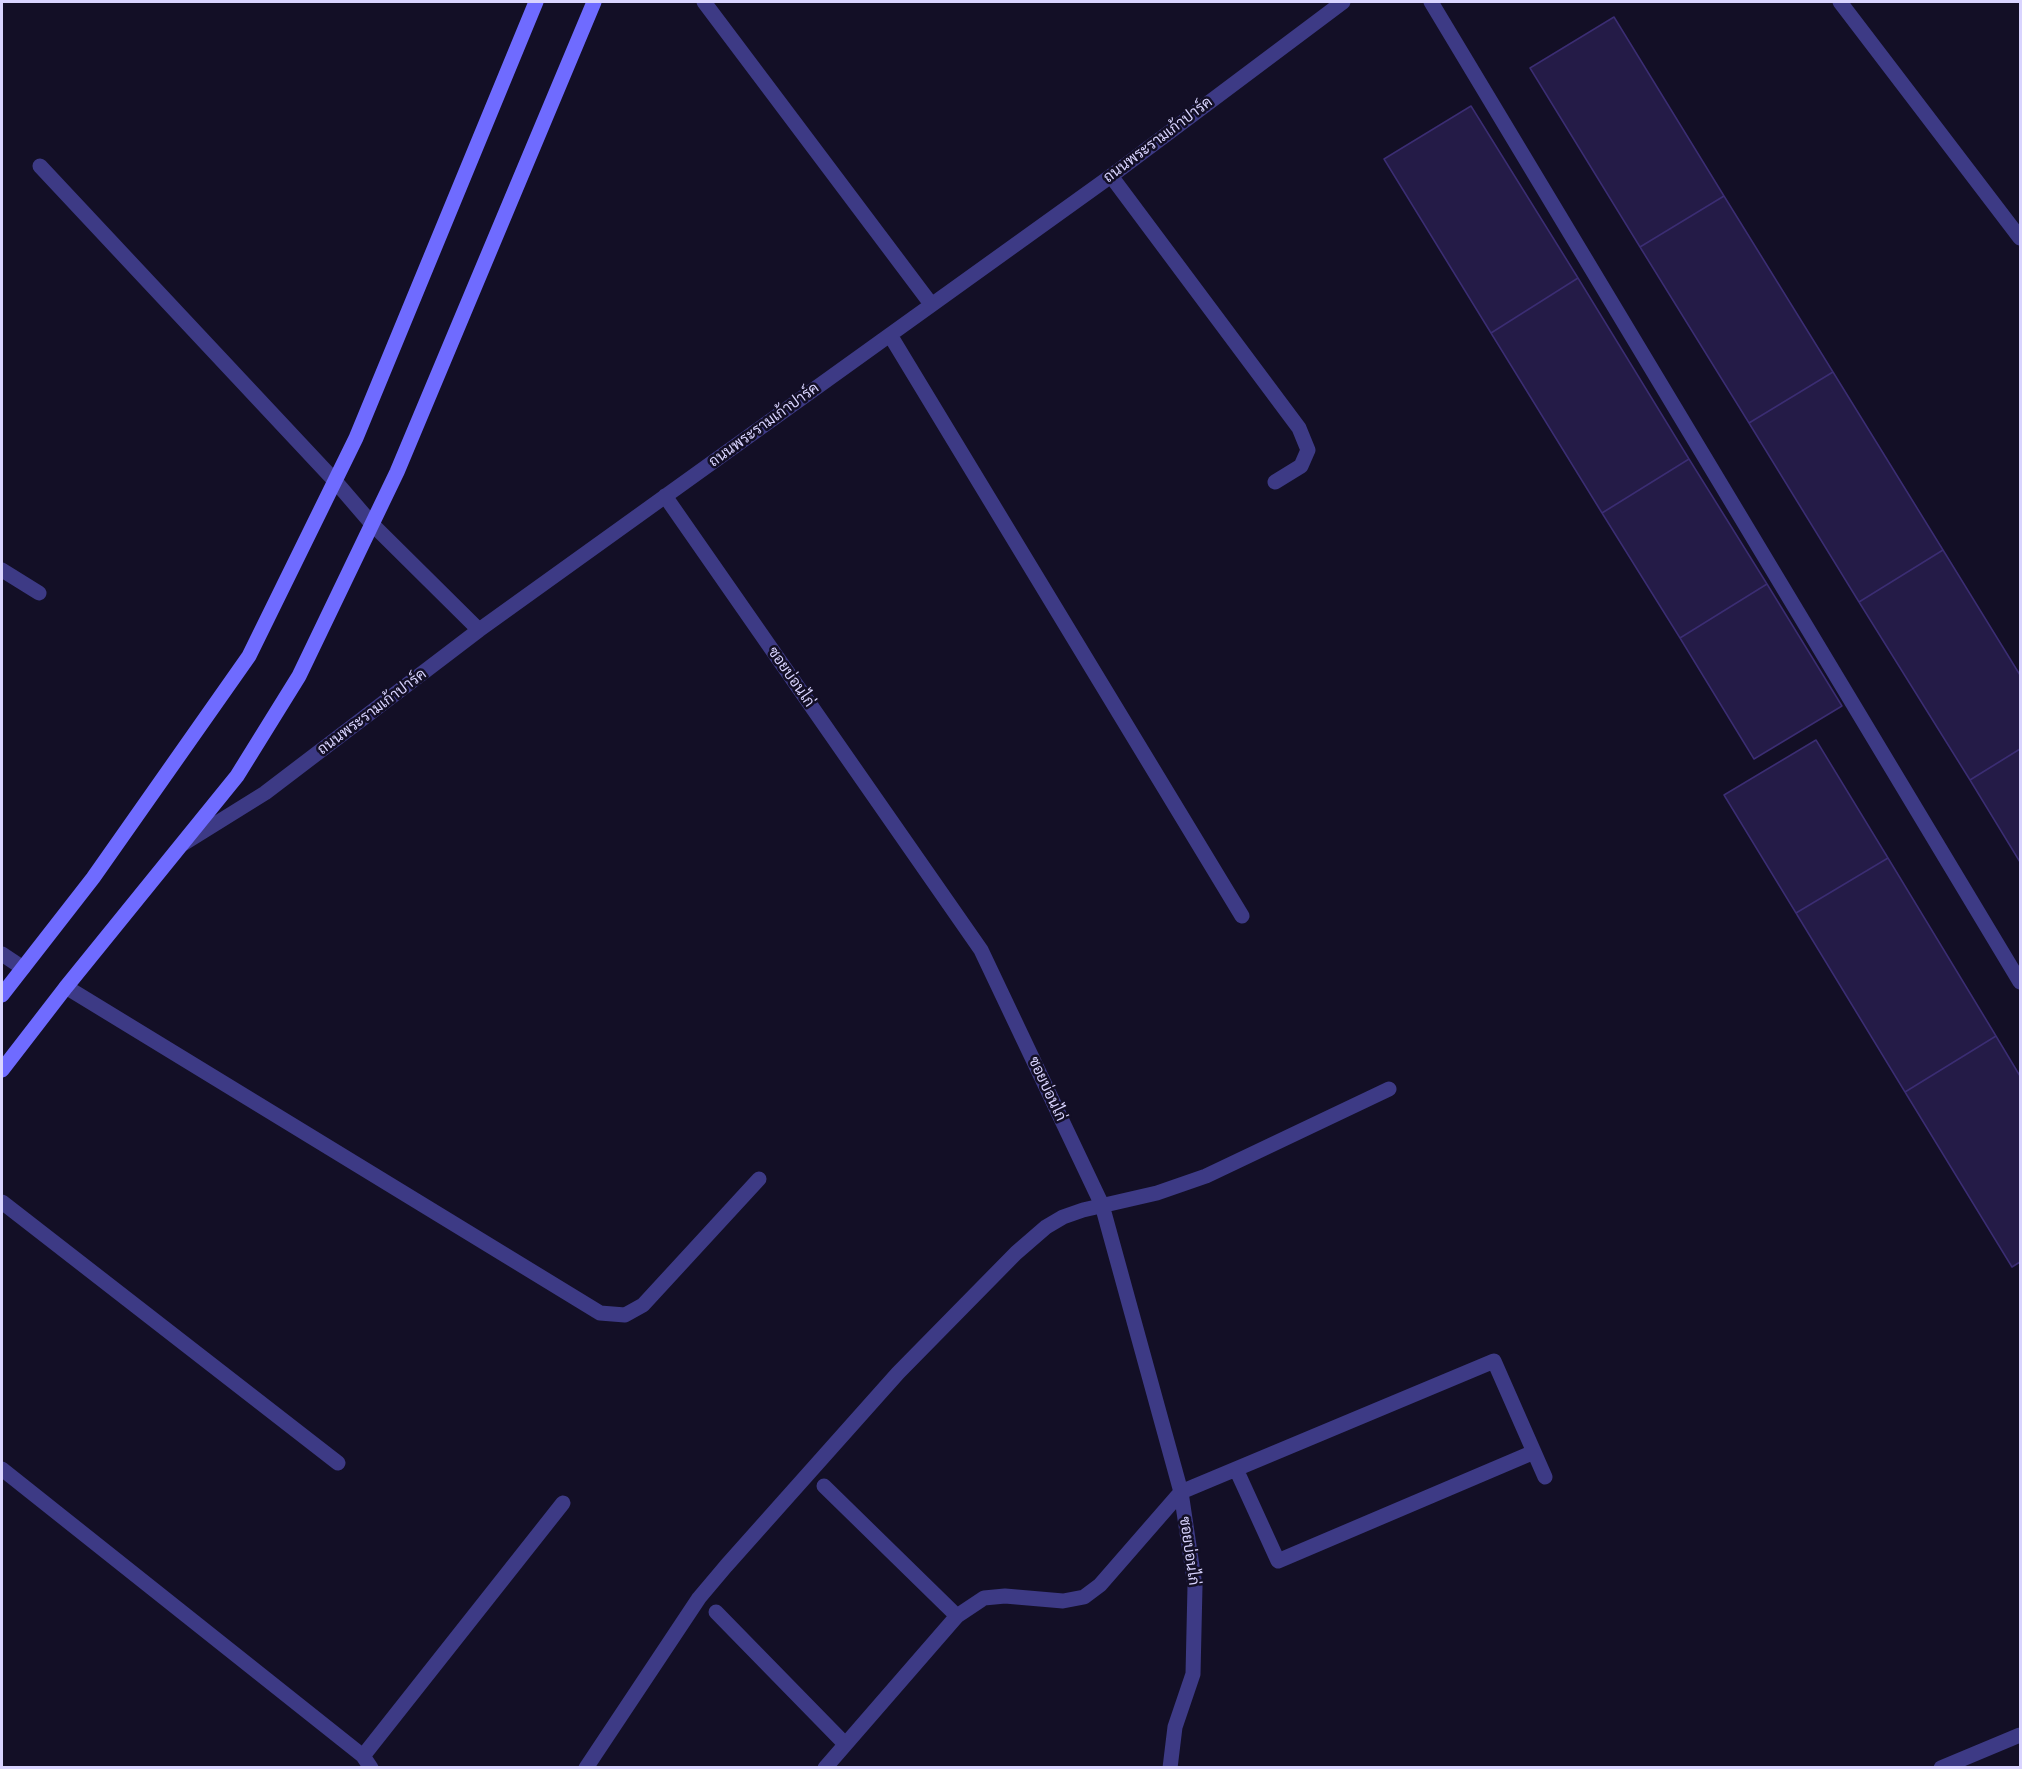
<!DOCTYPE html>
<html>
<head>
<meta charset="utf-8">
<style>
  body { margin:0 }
  #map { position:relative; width:2022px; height:1769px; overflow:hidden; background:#130f26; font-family:"Work Sans",sans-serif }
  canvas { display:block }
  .frame { position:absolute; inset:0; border:3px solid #d9d4ff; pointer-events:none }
</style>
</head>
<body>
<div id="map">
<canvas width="2022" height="1769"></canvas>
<div class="frame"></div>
</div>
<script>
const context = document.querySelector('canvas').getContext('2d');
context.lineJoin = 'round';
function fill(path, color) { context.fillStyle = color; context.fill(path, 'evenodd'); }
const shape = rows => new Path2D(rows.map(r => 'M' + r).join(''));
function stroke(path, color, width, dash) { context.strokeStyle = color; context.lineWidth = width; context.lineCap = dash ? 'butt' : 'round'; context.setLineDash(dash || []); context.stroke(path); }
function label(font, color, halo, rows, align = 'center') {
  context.font = font + ' "Work Sans",Sarabun,sans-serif'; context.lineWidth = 5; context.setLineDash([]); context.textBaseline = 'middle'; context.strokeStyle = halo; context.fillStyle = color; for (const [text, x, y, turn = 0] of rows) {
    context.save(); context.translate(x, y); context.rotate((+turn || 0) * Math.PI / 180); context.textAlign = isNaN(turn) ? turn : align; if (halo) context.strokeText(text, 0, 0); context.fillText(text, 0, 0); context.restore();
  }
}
const building = shape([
  [1614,17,1724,196,1640,247,1530,68,1614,17],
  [1471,106,1578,278,1491,333,1384,159,1471,106],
  [1724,196,1833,372,1749,423,1640,247,1724,196],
  [1578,278,1689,459,1602,513,1491,333,1578,278],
  [1833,372,1943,550,1859,602,1749,423,1833,372],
  [1689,459,1767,584,1680,638,1602,513,1689,459],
  [1943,550,2020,675,2020,749,1970,780,1859,602,1943,550],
  [1767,584,1842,706,1754,759,1680,638,1767,584],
  [1816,740,1888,858,1796,913,1724,795,1816,740],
  [2020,749,2020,862,1970,780,2020,749],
  [1888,858,1996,1036,1905,1092,1796,913,1888,858],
  [1996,1036,2020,1076,2020,1262,2012,1267,1905,1092,1996,1036]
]);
const service = shape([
  [1111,176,1299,428,1308,450,1301,466,1275,482],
  [2,570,39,593]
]);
const minor = shape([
  [704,2,931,304],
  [1431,2,2020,982],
  [1840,2,2020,238],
  [40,166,335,481,372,524,479,630],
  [890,335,1242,916],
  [665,496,981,950,1102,1205,1181,1492,1195,1586,1193,1674,1175,1727,1170,1768],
  [183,844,265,793,479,630,1111,176,1343,2],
  [2,954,23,968],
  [66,987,600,1313,625,1315,643,1305,759,1179],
  [2,1202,338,1463],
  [2,1469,363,1756,371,1768],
  [1236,1469,1278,1561,1534,1452],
  [824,1486,957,1616],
  [716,1612,845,1744],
  [363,1756,563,1503],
  [586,1768,699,1598,726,1566,898,1373,1016,1253,1046,1227,1063,1217,1083,1210,1157,1193,1206,1176,1389,1089],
  [825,1768,957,1616,984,1598,1005,1596,1063,1601,1084,1597,1100,1585,1181,1492,1494,1361,1545,1477],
  [1941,1768,2020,1735]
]);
const secondary = shape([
  [2,995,93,878,249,656,356,438,536,2],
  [2,1070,66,987,237,776,299,676,397,472,594,2]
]);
const streetNames = [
  ["ถนนพระรามเก้าปาร์ค",1158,140,-37],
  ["ถนนพระรามเก้าปาร์ค",764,425,-36],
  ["ซอยบ่อนไก่",791,677,55],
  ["ถนนพระรามเก้าปาร์ค",372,712,-37],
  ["ซอยบ่อนไก่",1047,1089,65],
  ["ซอยบ่อนไก่",1189,1551,82]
];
fill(building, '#241b47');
stroke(building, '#3b2d73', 1.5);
stroke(service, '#3d3a85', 15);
stroke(minor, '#3d3a85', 15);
stroke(secondary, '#6f6bff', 15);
label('15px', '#d9d4ff', '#130f26', streetNames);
</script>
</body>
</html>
